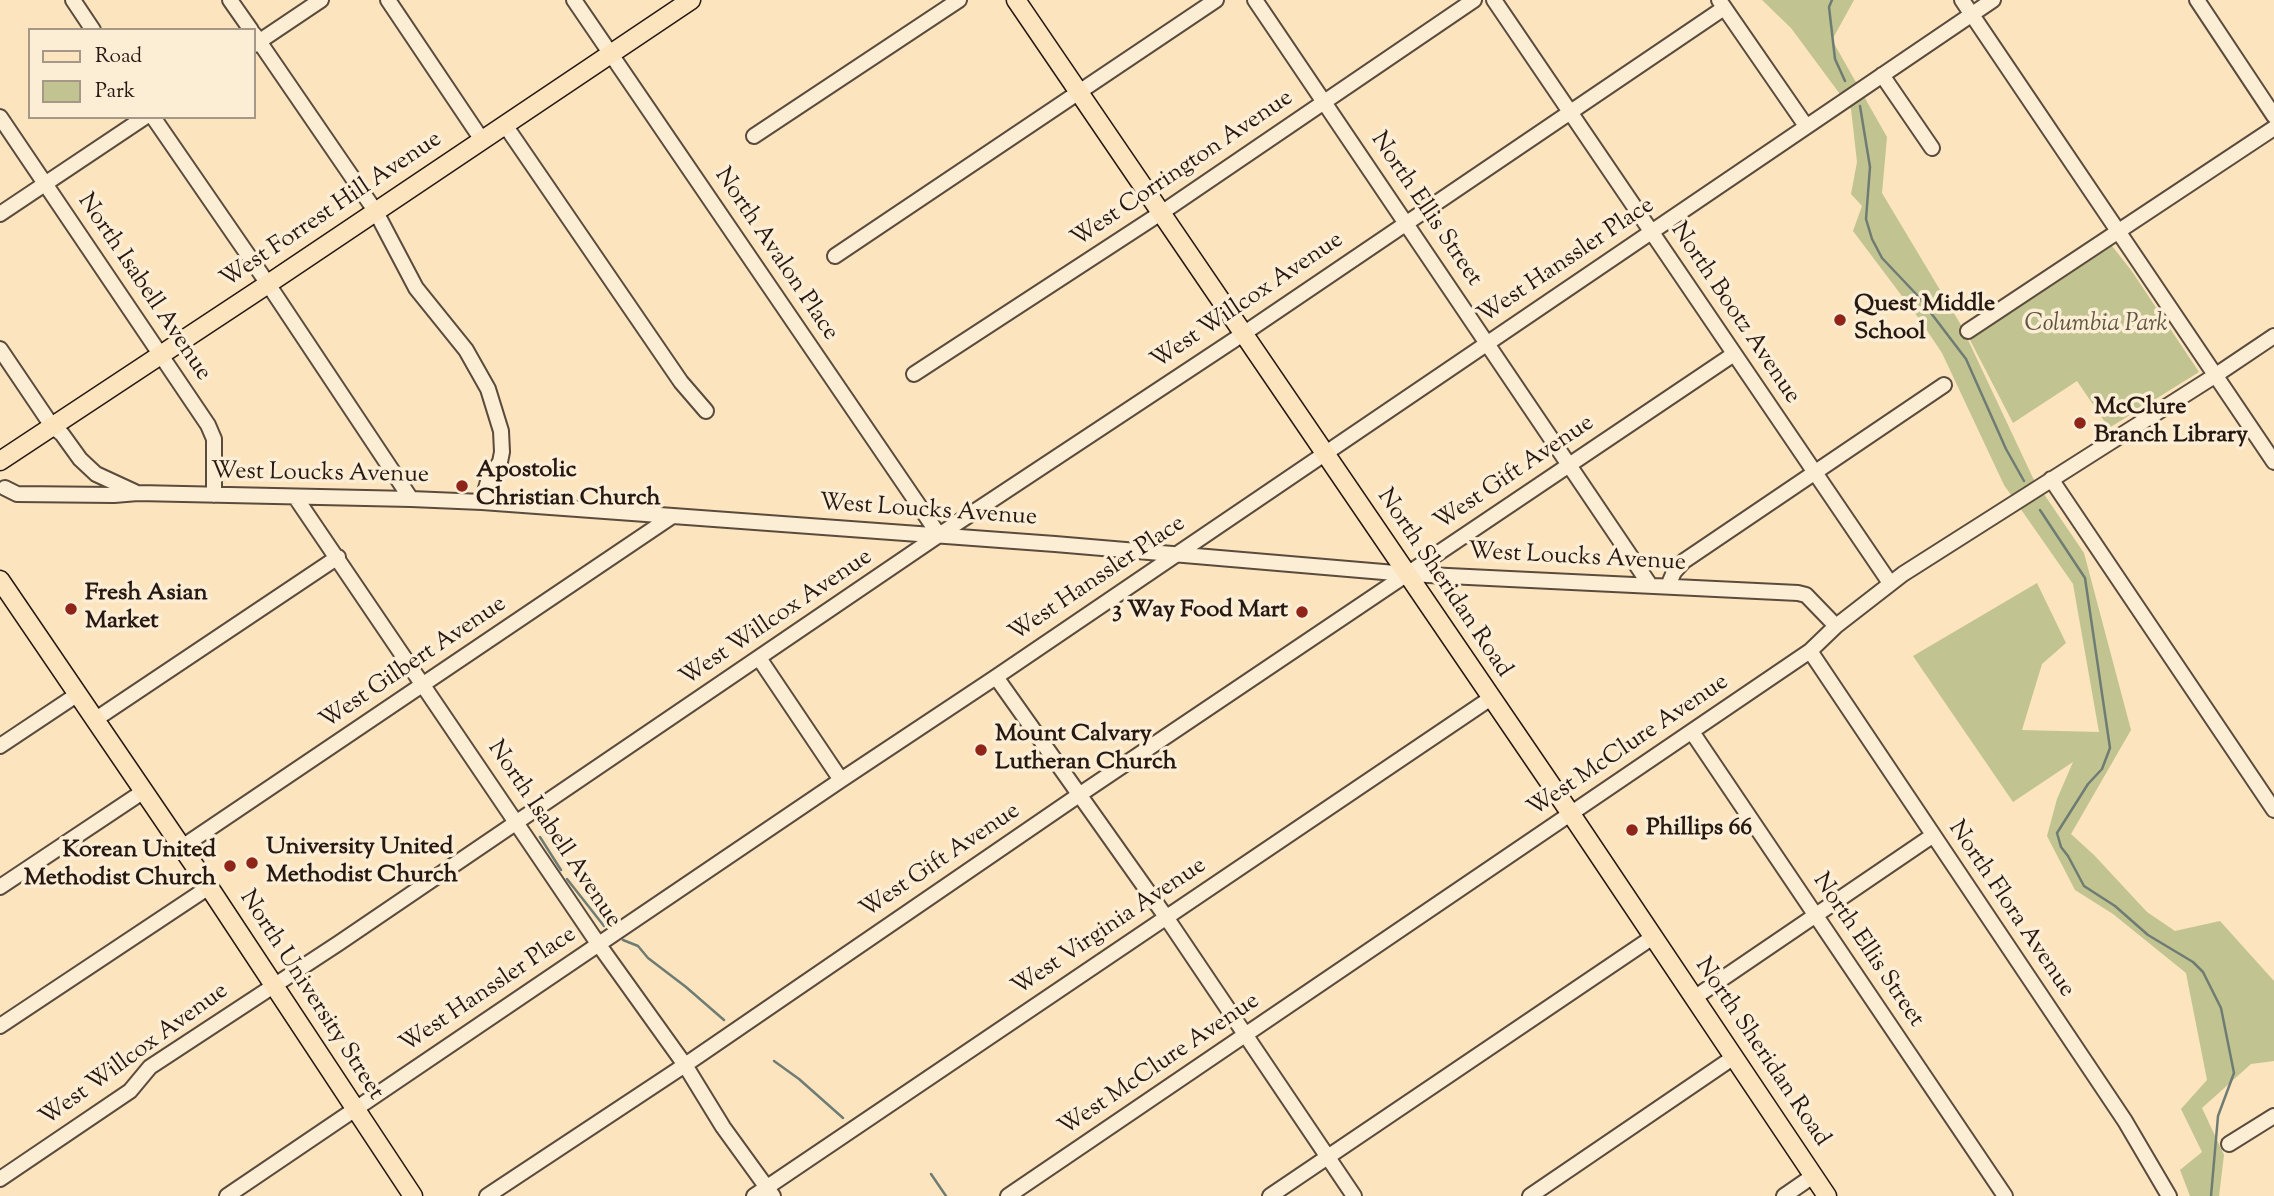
<!DOCTYPE html>
<html>
<head>
<meta charset="utf-8">
<style>
  body { margin:0 }
  #map { position:relative; width:2274px; height:1196px; overflow:hidden; background:#fbe4be; font-family:"Sorts Mill Goudy",serif }
  canvas { display:block }
  .legend { position:absolute; left:28px; top:28px; width:228px; height:91px; box-sizing:border-box; background:#fcedd5; border:2px solid #a69887; margin:0; padding:9px 12px; list-style:none; font-size:21px; color:#261812 }
  .legend li { display:flex; align-items:center; gap:14px; height:35px }
  .legend b { width:35px; border:2px solid #a69887 }
</style>
</head>
<body>
<div id="map">
<canvas width="2274" height="1196"></canvas>
<ul class="legend">
<li><b style="height:9px;background:#fbe4be"></b>Road</li>
<li><b style="height:19px;background:#c1c490"></b>Park</li>
</ul>
</div>
<script>
const context = document.querySelector('canvas').getContext('2d');
context.lineJoin = 'round';
function fill(path, color) { context.fillStyle = color; context.fill(path, 'evenodd'); }
const shape = rows => new Path2D(rows.map(r => 'M' + r).join(''));
function stroke(path, color, width, dash) { context.strokeStyle = color; context.lineWidth = width; context.lineCap = dash ? 'butt' : 'round'; context.setLineDash(dash || []); context.stroke(path); }
function label(font, color, halo, rows, align = 'center') {
  context.font = font + ' "Sorts Mill Goudy",serif'; context.lineWidth = 7; context.setLineDash([]); context.textBaseline = 'middle'; context.strokeStyle = halo; context.fillStyle = color; for (const [text, x, y, turn = 0] of rows) {
    context.save(); context.translate(x, y); context.rotate((+turn || 0) * Math.PI / 180); context.textAlign = isNaN(turn) ? turn : align; if (halo) context.strokeText(text, 0, 0); context.fillText(text, 0, 0); context.restore();
  }
}
const green = shape([
  [1762,0,1854,0,1832,40,1887,137,1882,193,1961,325,2033,478,2084,553,2131,730,2071,834,2094,855,2147,912,2175,931,2220,921,2274,981,2274,1061,2251,1064,2202,1108,2224,1155,2219,1196,2190,1196,2180,1170,2202,1152,2181,1109,2207,1080,2186,973,2113,914,2075,890,2047,836,2057,799,2073,762,2013,802,1913,656,2037,583,2066,643,2042,664,2022,730,2099,732,2073,584,2004,485,1942,353,1920,320,1853,231,1862,206,1851,194,1857,162,1851,109,1791,28],
  [2112,246,2131,270,2199,372,2109,428,2077,381,2013,423,1970,340]
]);
const stream = shape([
  [1832,0,1829,7,1835,59,1845,81],
  [1860,106,1870,167,1866,219,1872,239,1882,258,1918,296,1966,359,2006,449,2024,481],
  [2040,510,2085,578,2110,748,2102,769,2088,784,2057,833,2061,847,2068,856,2084,886,2115,906,2148,935,2193,962,2203,972,2221,1008,2234,1073,2218,1116,2211,1196],
  [540,837,561,870],
  [567,879,604,926],
  [623,940,638,946,648,958,686,987,724,1020],
  [774,1061,799,1079,843,1118],
  [931,1174,946,1196]
]);
const minor = shape([
  [73,0,93,30],
  [230,0,251,30],
  [388,0,482,140],
  [574,0,939,535],
  [1255,0,1650,585],
  [1494,0,1890,583],
  [1719,0,1806,126],
  [1962,0,2274,462],
  [2197,0,2274,116],
  [254,34,376,212,416,288,466,350,488,389,501,431,502,452,500,462,489,478,482,502],
  [254,45,321,0],
  [1882,75,1932,148],
  [0,117,208,425,214,439,214,495],
  [153,117,268,284,411,499],
  [505,125,681,382,706,411],
  [754,136,959,0],
  [0,214,145,117],
  [835,256,1216,0],
  [1968,331,2274,128],
  [0,349,52,426,62,434,80,459,96,474,135,492],
  [914,374,1167,209,1474,0],
  [2051,479,2274,810],
  [5,488,17,494,114,495,138,493,411,499,482,502,1055,544,1407,574,1798,593,1806,595,1836,626],
  [296,498,599,945,685,1065,723,1127,773,1196],
  [1668,586,1674,572,1684,561,1944,385],
  [1810,651,2125,1121,2169,1196],
  [759,658,841,780],
  [996,677,1166,917,1354,1196],
  [96,719,338,557],
  [1692,732,2005,1196],
  [0,746,78,694],
  [182,847,671,517],
  [0,887,144,791],
  [1694,998,1932,836],
  [0,1026,209,887],
  [2229,1144,2274,1116],
  [0,1179,130,1091,150,1067,339,943,939,535,1243,334,1724,8],
  [227,1196,841,780,996,677,1993,0],
  [487,1196,685,1065,1079,795,1734,354],
  [754,1196,1491,698],
  [1008,1196,1810,651,1836,626,1903,574,2216,375,2274,336],
  [1270,1196,1653,937],
  [1530,1196,1734,1057],
  [1784,1196,1813,1176]
]);
const major = shape([
  [1016,0,1571,814,1827,1196],
  [0,461,268,284,691,0],
  [0,580,209,887,413,1196]
]);
const markers = [
  [1840,320,7,"#8f2418"],
  [2080,423,7,"#8f2418"],
  [462,486,7,"#8f2418"],
  [71,609,7,"#8f2418"],
  [1302,612,7,"#8f2418"],
  [981,750,7,"#8f2418"],
  [1632,830,7,"#8f2418"],
  [252,863,7,"#8f2418"],
  [230,866,7,"#8f2418"]
];
const streetNames = [
  ["West Corrington Avenue",1183,170,-34],
  ["North Ellis Street",1425,210,56],
  ["West Forrest Hill Avenue",332,211,-34],
  ["North Avalon Place",775,255,56],
  ["West Hanssler Place",1567,262,-34],
  ["North Isabell Avenue",143,288,56],
  ["West Willcox Avenue",1248,302,-34],
  ["North Bootz Avenue",1734,314,56],
  ["West Gift Avenue",1515,474,-34],
  ["West Loucks Avenue",320,475,1],
  ["West Loucks Avenue",928,512,4],
  ["West Loucks Avenue",1577,559,3],
  ["West Hanssler Place",1098,580,-34],
  ["North Sheridan Road",1443,584,56],
  ["West Willcox Avenue",777,619,-34],
  ["West Gilbert Avenue",414,664,-34],
  ["West McClure Avenue",1629,747,-34],
  ["North Isabell Avenue",553,835,56],
  ["West Gift Avenue",941,862,-34],
  ["North Flora Avenue",2010,910,56],
  ["West Virginia Avenue",1110,928,-34],
  ["North Ellis Street",1867,951,56],
  ["West Hanssler Place",489,991,-34],
  ["North University Street",310,996,57],
  ["North Sheridan Road",1761,1053,56],
  ["West Willcox Avenue",135,1056,-36],
  ["West McClure Avenue",1160,1066,-34]
];
const poiNames = [
  ["Quest Middle",1854,306],
  ["School",1854,334],
  ["McClure",2094,409],
  ["Branch Library",2094,437],
  ["Apostolic",476,472],
  ["Christian Church",476,500],
  ["Fresh Asian",85,595],
  ["Market",85,623],
  ["3 Way Food Mart",1288,612,"right"],
  ["Mount Calvary",995,736],
  ["Lutheran Church",995,764],
  ["Phillips 66",1646,830],
  ["University United",266,849],
  ["Methodist Church",266,877],
  ["Korean United",216,852,"right"],
  ["Methodist Church",216,880,"right"]
];
const parkNames = [
  ["Columbia Park",2096,326]
];
fill(green, '#c1c490');
stroke(stream, '#6f7c74', 2.5);
stroke(minor, '#5b4b3d', 18);
stroke(major, '#261812', 21);
stroke(minor, '#fcedd5', 14);
stroke(major, '#fbe4be', 18);
for (const [x, y, r, color] of markers) { const dot = new Path2D(); dot.arc(x, y, r, 0, 2 * Math.PI); context.fillStyle = color; context.fill(dot); stroke(dot, '#fcedd5', 2.5); }
label('24px', '#261812', '#fcedd5', streetNames);
label('bold 24px', '#261812', '#fcedd5', poiNames, 'left');
label('italic 24px', '#5c543e', '#fcedd5', parkNames);
</script>
</body>
</html>
